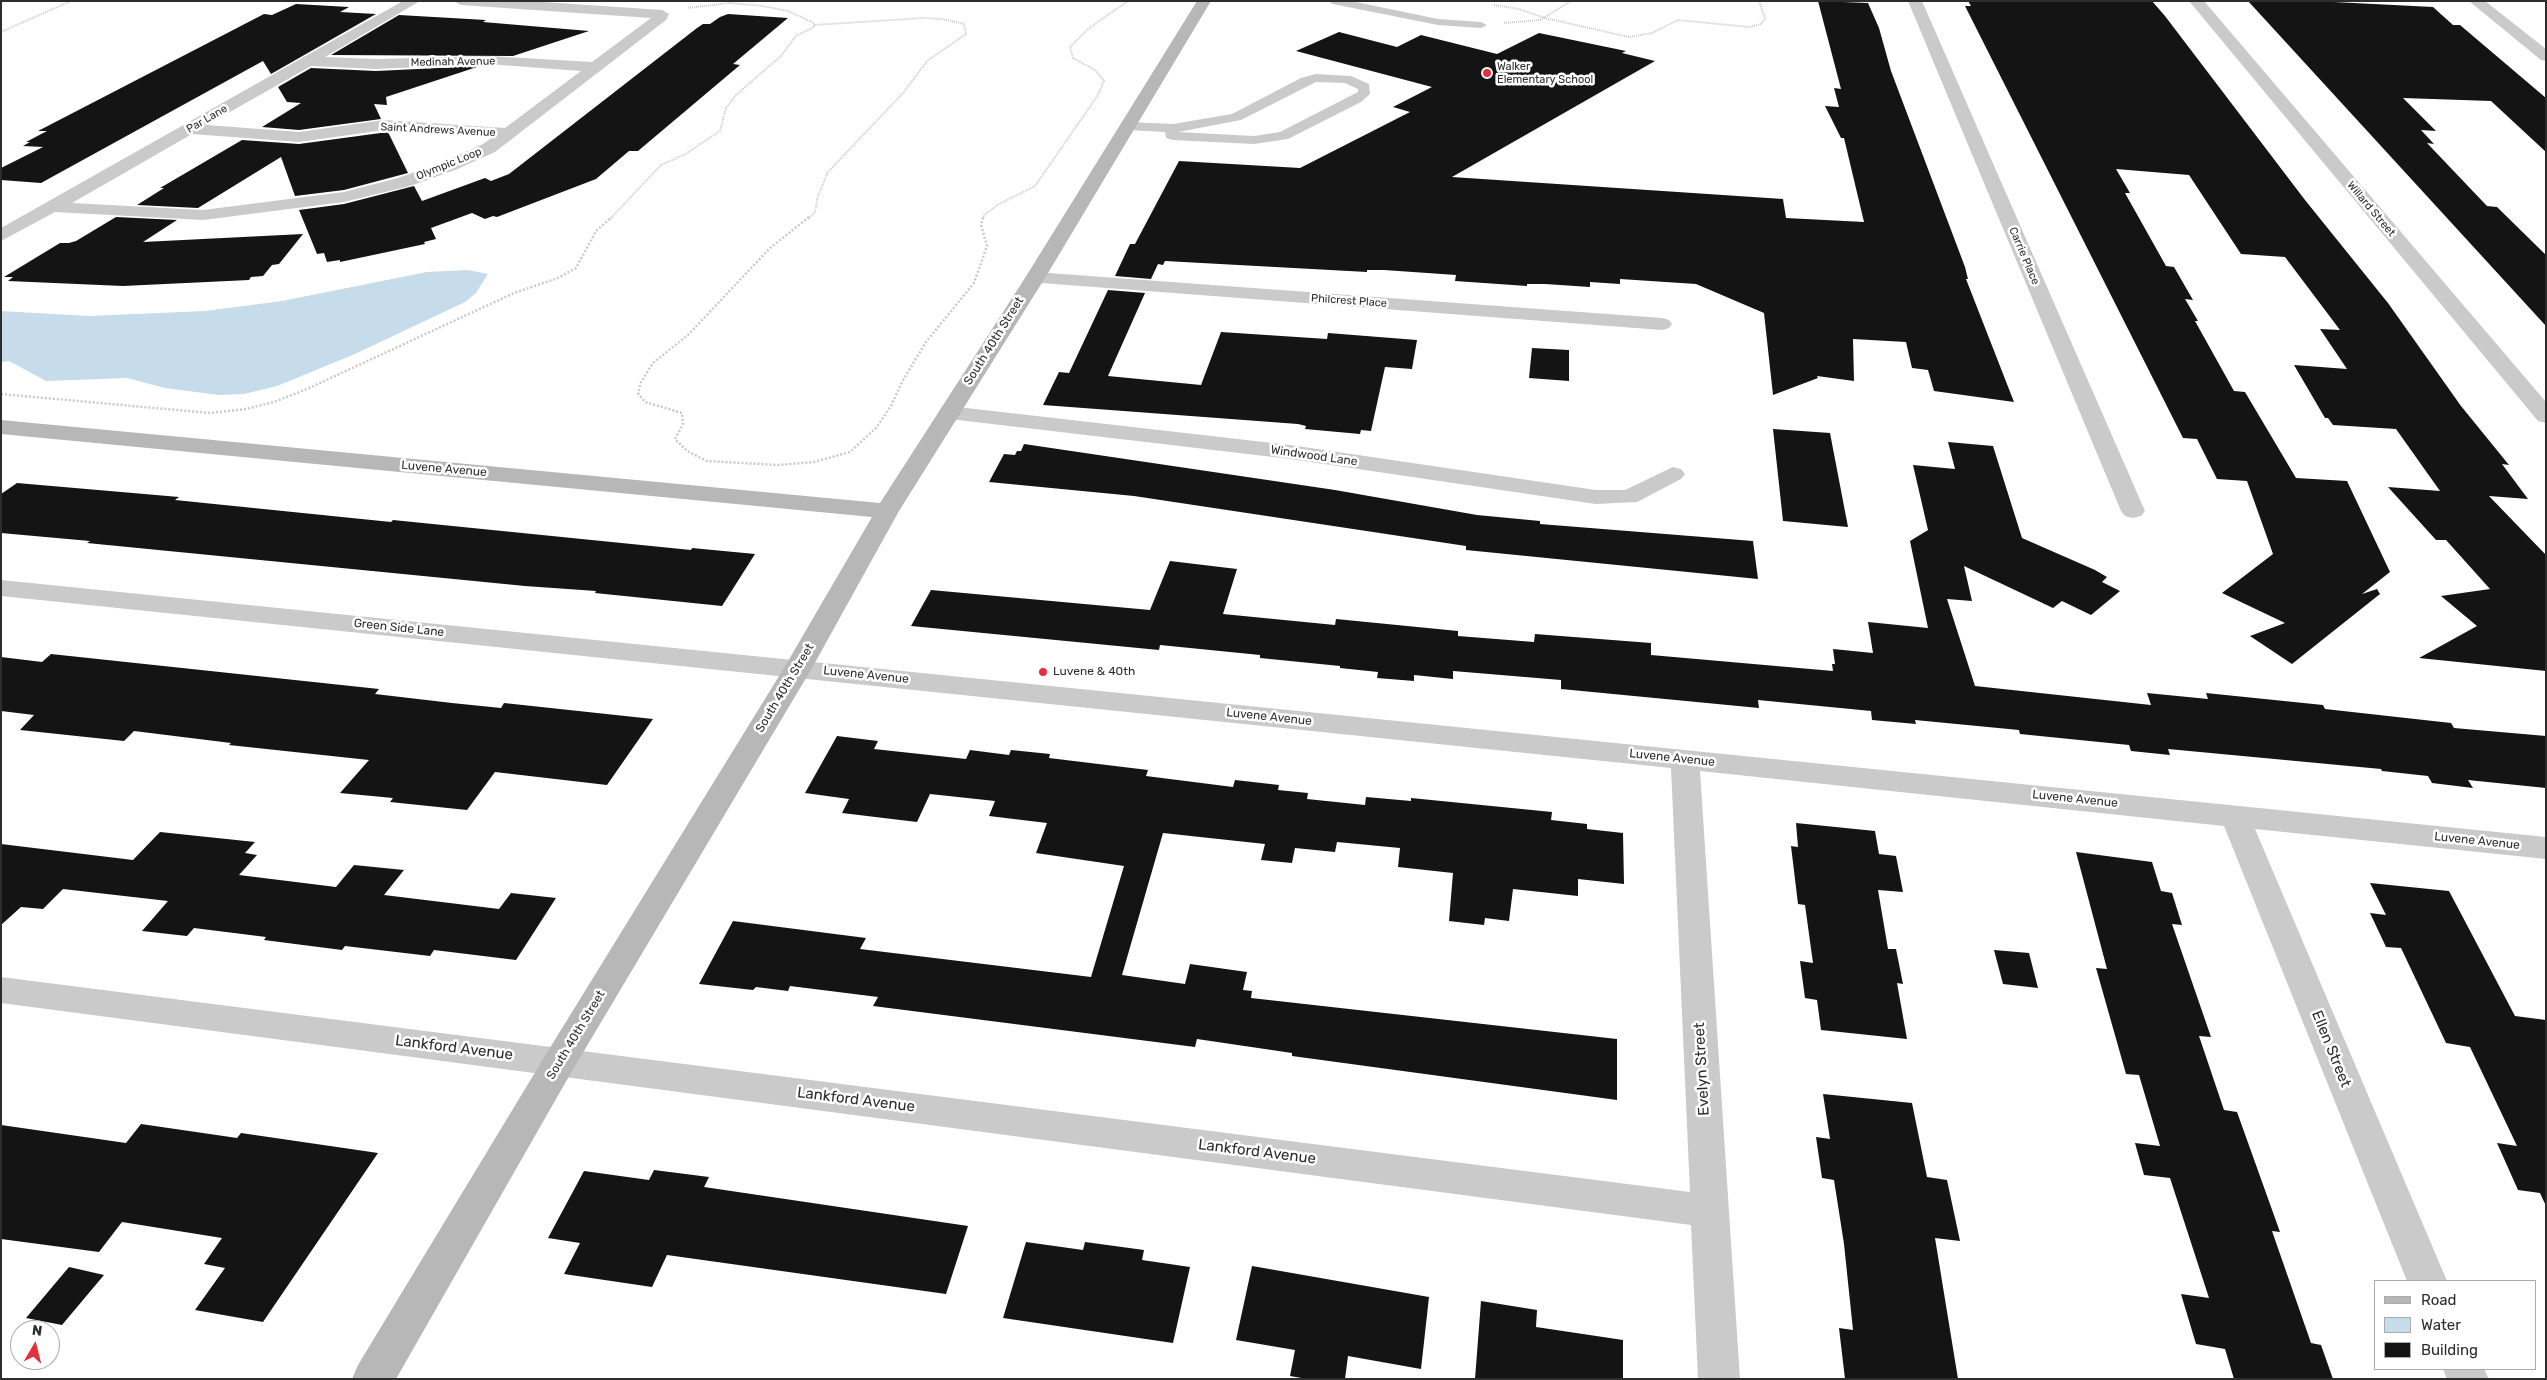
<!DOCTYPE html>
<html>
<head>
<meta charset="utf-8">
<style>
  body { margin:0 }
  #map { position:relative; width:2547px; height:1380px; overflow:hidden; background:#fff; font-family:Rubik,sans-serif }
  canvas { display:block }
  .frame { position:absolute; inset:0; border:2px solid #2d2d2d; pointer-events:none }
  .legend { position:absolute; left:2374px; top:1280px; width:162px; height:90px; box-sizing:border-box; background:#fff; border:1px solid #ababab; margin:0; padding:6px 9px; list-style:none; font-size:15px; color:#2d2d2d }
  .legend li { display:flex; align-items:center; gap:10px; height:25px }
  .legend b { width:25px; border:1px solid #ababab }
  .north { position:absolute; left:10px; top:1320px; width:50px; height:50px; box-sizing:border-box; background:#fff; border:1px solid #ababab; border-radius:50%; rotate:8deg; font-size:14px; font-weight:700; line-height:20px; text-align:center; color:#2d2d2d }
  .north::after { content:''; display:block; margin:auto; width:18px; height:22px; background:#e2303c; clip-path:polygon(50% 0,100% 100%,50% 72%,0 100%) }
</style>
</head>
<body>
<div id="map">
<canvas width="2547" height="1380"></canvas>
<div class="frame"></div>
<ul class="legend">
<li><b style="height:6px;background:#b7b7b7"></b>Road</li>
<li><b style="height:14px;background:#c6dcea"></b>Water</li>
<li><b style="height:14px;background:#141414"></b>Building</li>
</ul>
<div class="north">N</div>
</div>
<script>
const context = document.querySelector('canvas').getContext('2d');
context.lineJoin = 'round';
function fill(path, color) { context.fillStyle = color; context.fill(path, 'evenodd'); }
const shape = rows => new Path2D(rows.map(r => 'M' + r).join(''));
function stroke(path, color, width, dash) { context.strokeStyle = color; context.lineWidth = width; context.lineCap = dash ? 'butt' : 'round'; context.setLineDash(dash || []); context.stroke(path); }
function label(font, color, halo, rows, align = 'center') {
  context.font = font + ' Rubik,sans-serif'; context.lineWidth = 5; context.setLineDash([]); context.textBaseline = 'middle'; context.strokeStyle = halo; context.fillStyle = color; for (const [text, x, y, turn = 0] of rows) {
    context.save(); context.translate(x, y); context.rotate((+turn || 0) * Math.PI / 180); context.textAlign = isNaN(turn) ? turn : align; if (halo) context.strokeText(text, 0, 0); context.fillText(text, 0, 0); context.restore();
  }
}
const water = shape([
  [468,270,488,274,476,293,465,302,355,354,277,386,244,394,219,395,165,388,127,378,46,381,9,361,1,362,1,311,89,316,205,311,282,301,427,272]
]);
const building = shape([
  [1818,1,1868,3,1879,28,1891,71,1965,267,1968,279,1966,279,2014,402,1934,391,1928,370,1912,368,1906,342,1853,339,1854,381,1817,376,1818,378,1773,395,1764,313,1696,284,1620,279,1620,284,1590,282,1590,287,1545,284,1527,284,1527,286,1455,281,1456,275,1384,270,1367,270,1367,272,1165,261,1163,265,1158,264,1151,279,1115,276,1130,244,1135,244,1179,161,1300,168,1410,112,1393,107,1432,87,1296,51,1339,32,1397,47,1421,35,1497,54,1539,33,1626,51,1622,53,1655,61,1452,177,1783,199,1786,218,1864,222,1844,138,1841,138,1825,106,1839,107,1834,88,1841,89],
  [1968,1,2152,1,2165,16,2305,200,2388,303,2461,406,2509,465,2502,464,2528,499,2489,496,2546,555,2546,671,2419,658,2477,626,2441,596,2490,589,2446,540,2436,540,2388,487,2440,491,2396,429,2333,425,2328,418,2325,418,2294,365,2347,369,2320,329,2340,330,2285,257,2241,254,2189,175,2116,169,2130,193,2125,193,2166,266,2174,267,2193,300,2185,299,2198,321,2195,321,2234,391,2245,392,2296,478,2347,481,2390,572,2362,594,2377,589,2380,594,2292,664,2250,636,2285,623,2222,593,2273,554,2247,481,2217,479,2197,439,2183,438,1965,6,1971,6],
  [2248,1,2314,1,2433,7,2453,25,2460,25,2546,98,2546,152,2491,101,2403,98,2436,131,2421,130,2434,144,2427,143,2487,206,2497,207,2546,255,2546,326],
  [296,4,349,7,340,12,376,14,271,74,263,61,41,183,1,180,1,168,43,147,23,146,30,142,26,142,47,131,38,131,264,14,272,15],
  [728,14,788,18,733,64,740,65,638,151,629,151,596,179,497,217,493,216,485,219,472,213,431,228,436,239,424,242,425,244,340,262,340,260,327,262,324,253,317,254,299,210,344,204,414,186,422,201,485,178,491,181,509,174,697,28,703,24,710,24,720,17],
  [399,15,486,20,483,22,589,31,513,56,331,55],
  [480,66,386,97,387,105,374,104,381,119,299,130,262,127,301,103,287,102,278,87,311,68,376,71],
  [388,132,408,173,344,190,295,196,281,157,198,208,137,205,164,188,160,188,242,140,299,144],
  [116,217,177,220,143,242,303,234,279,264,272,265,263,276,251,277,249,280,123,286,8,281,13,277,4,277,60,243,69,243,76,241],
  [1108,290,1145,293,1108,376,1201,385,1221,332,1327,339,1328,333,1417,340,1412,369,1385,367,1371,431,1361,430,1360,434,1305,429,1306,426,1298,424,1043,405,1059,372,1069,373],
  [1532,348,1569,350,1569,381,1529,378],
  [1773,429,1830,433,1848,527,1783,521],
  [1948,442,1993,446,2022,538,2095,570,2107,577,2102,582,2120,591,2091,615,2062,601,2053,608,1964,566,1972,601,1947,599,1975,686,2151,705,2147,693,2208,699,2206,693,2323,705,2325,709,2451,723,2454,728,2546,736,2546,788,2468,780,2473,788,2432,783,2428,776,2382,771,2381,769,2168,749,2170,755,2131,751,2129,745,2020,734,2019,730,1915,720,1916,724,1872,720,1871,711,1758,700,1759,708,1561,689,1561,680,1453,671,1453,679,1414,675,1414,681,1377,678,1378,672,1340,668,1340,666,1260,658,1260,655,1160,645,1159,650,911,626,931,590,1150,610,1170,561,1237,569,1223,614,1335,625,1336,619,1458,631,1458,636,1534,642,1535,634,1651,643,1651,655,1833,671,1832,664,1835,664,1833,649,1873,653,1868,622,1928,628,1910,541,1928,530,1913,465,1955,469],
  [1024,444,1335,490,1477,515,1540,521,1540,524,1753,541,1758,579,1466,550,1466,546,1134,496,989,482,1004,454,1015,455,1017,451,1021,451],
  [17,483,179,497,175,500,391,522,393,520,691,550,692,548,755,554,722,606,595,593,596,591,525,586,87,543,90,541,1,533,1,494],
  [51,654,379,689,375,694,452,703,501,708,504,703,653,719,607,785,495,772,467,810,390,802,393,798,340,793,369,760,229,745,231,743,134,731,124,741,20,730,34,715,1,711,1,657,42,662],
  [837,736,878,741,874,749,966,759,970,750,1009,755,1011,750,1050,754,1049,758,1148,770,1146,776,1233,787,1235,780,1279,785,1278,790,1308,793,1307,799,1365,805,1366,797,1411,801,1411,798,1552,812,1551,820,1587,824,1587,829,1623,833,1624,884,1578,879,1578,896,1513,889,1509,921,1485,918,1484,925,1449,921,1453,873,1398,867,1400,848,1337,842,1335,852,1295,848,1292,863,1261,860,1265,844,1163,833,1122,975,1185,984,1190,964,1247,972,1243,990,1252,991,1251,998,1617,1039,1617,1100,1292,1056,1292,1053,1197,1039,1195,1047,873,1006,878,997,790,986,788,991,756,987,753,990,699,984,733,921,866,938,860,949,1091,977,1124,866,1036,853,1047,823,989,816,995,801,930,794,917,822,842,813,849,799,805,793],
  [1796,823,1875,831,1879,854,1896,856,1903,892,1878,890,1888,949,1896,949,1903,984,1897,983,1907,1039,1821,1030,1817,1000,1805,998,1800,961,1813,963,1805,905,1798,904,1791,846,1798,847],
  [160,832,255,842,245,853,257,855,239,875,336,887,354,865,404,870,384,895,499,909,511,893,556,898,516,960,434,950,430,956,345,946,342,950,264,940,266,937,194,928,187,936,142,931,168,901,63,889,43,909,21,907,1,925,1,844,133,860],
  [2076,852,2152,862,2161,891,2172,893,2182,925,2172,924,2211,1037,2199,1036,2224,1110,2237,1112,2280,1232,2272,1231,2311,1343,2321,1345,2333,1379,2234,1379,2225,1349,2196,1344,2181,1294,2209,1298,2170,1178,2144,1175,2135,1143,2160,1146,2139,1075,2126,1074,2096,968,2107,969],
  [2370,883,2449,891,2515,1016,2546,1020,2546,1206,2540,1193,2518,1190,2497,1143,2517,1146,2470,1047,2446,1043,2401,948,2386,947,2370,913,2386,915],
  [1994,950,2029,953,2038,988,2003,984],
  [1823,1094,1912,1103,1927,1177,1947,1180,1960,1241,1935,1238,1958,1379,1845,1379,1839,1328,1853,1330,1844,1244,1834,1180,1822,1178,1816,1137,1830,1139],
  [141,1124,237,1138,241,1133,378,1153,263,1322,195,1310,225,1268,204,1264,222,1238,122,1222,99,1252,1,1239,1,1125,126,1143],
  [654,1170,709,1177,704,1187,968,1226,946,1294,667,1255,652,1287,564,1274,580,1243,548,1238,584,1171,649,1180],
  [1026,1242,1083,1250,1085,1242,1144,1250,1142,1260,1190,1267,1173,1343,1003,1318],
  [1252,1266,1429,1297,1421,1369,1348,1356,1345,1379,1307,1379,1290,1376,1295,1350,1236,1340],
  [69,1267,104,1275,62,1325,26,1318],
  [1481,1301,1537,1310,1536,1327,1623,1340,1623,1379,1475,1379]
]);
const pathFar1 = shape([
  [1494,5,1519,9,1545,18,1629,37,1652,33,1678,20,1749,27,1761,24,1765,18,1759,1],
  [1504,23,1540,20,1571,1],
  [1,32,71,1],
  [610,219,661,165,684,155,720,131,726,108,736,95,781,56,796,36,814,27,814,23,788,11,763,6,729,3,687,8],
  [808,219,815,212,818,196,828,172,903,93,927,61,966,34,964,24,942,19,923,18,814,25],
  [983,219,984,215,999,204,1035,186,1098,95,1104,81,1095,70,1073,58,1070,47,1088,29,1128,1]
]);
const path = shape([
  [809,217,770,248,688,335,653,363,641,382,638,393,645,402,682,413,683,424,675,439,687,451,707,461,778,465,814,462,850,452,876,428,891,406,902,382,926,342,974,283,987,246,981,225,983,217],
  [1,394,210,413,246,409,274,402,307,389,514,293,558,278,576,268,596,231,612,217]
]);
const lane = shape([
  [1328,1,1351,1,1438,19,1481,22,1487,25,1481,28,1438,25,1333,4,1328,1],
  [1316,74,1351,76,1369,84,1370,94,1361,102,1288,139,1254,144,1173,140,1166,138,1165,132,1128,130,1121,126,1128,122,1173,124,1232,114,1301,78,1316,74],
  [1316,82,1345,83,1358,89,1358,92,1280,132,1254,136,1178,132,1241,120,1316,82]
]);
const street = shape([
  [403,1,420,1,325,57,376,59,488,56,592,62,651,18,461,5,454,1,529,1,662,10,669,14,666,20,495,152,455,170,410,186,344,202,203,220,55,212,1,241,1,228,403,1],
  [488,64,581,71,505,128,384,120,299,132,207,125,311,66,376,69,488,64],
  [384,130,493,137,483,144,443,162,398,178,344,192,203,210,72,203,192,134,299,142,384,130],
  [1908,1,1922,1,2145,511,2141,516,2133,518,2125,516,2121,511,1908,1],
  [2189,1,2204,1,2546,402,2546,423,2538,421,2189,1],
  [2469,1,2485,1,2546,49,2546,61,2541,60,2469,1],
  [1035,272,1662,318,1669,320,1672,324,1669,328,1662,330,1028,282,1025,278,1028,274,1035,272],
  [949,406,1290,445,1596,490,1625,490,1673,467,1681,469,1685,474,1681,479,1637,502,1596,504,1290,459,941,418,938,413,941,408,949,406],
  [1,580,2546,837,2546,859,2255,829,2447,1281,2407,1281,2224,826,1700,771,1740,1379,1698,1379,1691,1225,1,1003,1,977,1690,1192,1671,768,1,596,1,580],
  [2443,1369,2484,1369,2489,1379,2447,1379,2443,1369]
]);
const secondary = shape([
  [1197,1,1211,1,1045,278,899,511,812,668,572,1071,396,1379,352,1379,358,1365,548,1051,784,668,872,517,1,434,1,420,880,503,1025,278,1197,1]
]);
const markers = [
  [1487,73,5,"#e2303c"],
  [1043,672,5,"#e2303c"]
];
const farStreetnames = [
  ["Medinah Avenue",453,62,-1],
  ["Par Lane",207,119,-30],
  ["Saint Andrews Avenue",438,130,3],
  ["Olympic Loop",449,164,-22],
  ["Willard Street",2371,209,50],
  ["Carrie Place",2024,256,67],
  ["Philcrest Place",1349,301,4]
];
const farPoinames = [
  ["Walker",1497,67],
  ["Elementary School",1497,80]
];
const streetNames = [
  ["South 40th Street",994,341,-58],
  ["Windwood Lane",1314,456,8],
  ["Luvene Avenue",444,469,5],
  ["Green Side Lane",399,628,6],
  ["Luvene Avenue",866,675,6],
  ["South 40th Street",785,688,-59],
  ["Luvene Avenue",1269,717,6],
  ["Luvene Avenue",1672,758,6],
  ["Luvene Avenue",2075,799,6],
  ["Luvene Avenue",2477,841,6],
  ["South 40th Street",576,1035,-59]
];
const poiNames = [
  ["Luvene & 40th",1053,672]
];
const nearStreetnames = [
  ["Lankford Avenue",454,1048,7],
  ["Ellen Street",2331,1049,68],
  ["Evelyn Street",1702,1069,-93],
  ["Lankford Avenue",856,1100,7],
  ["Lankford Avenue",1257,1152,7]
];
fill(water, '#c6dcea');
fill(building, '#141414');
stroke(pathFar1, '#cacaca', 2, [1, 1]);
stroke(path, '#cacaca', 2.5, [2, 2]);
fill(lane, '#cacaca');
fill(street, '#cacaca');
fill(secondary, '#b7b7b7');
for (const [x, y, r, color] of markers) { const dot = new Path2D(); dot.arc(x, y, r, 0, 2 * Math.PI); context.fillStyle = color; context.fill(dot); stroke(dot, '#fff', 2); }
label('11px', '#2d2d2d', '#fff', farStreetnames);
label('11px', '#2d2d2d', '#fff', farPoinames, 'left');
label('12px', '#2d2d2d', '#fff', streetNames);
label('12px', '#2d2d2d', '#fff', poiNames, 'left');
label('15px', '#2d2d2d', '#fff', nearStreetnames);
</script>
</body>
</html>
